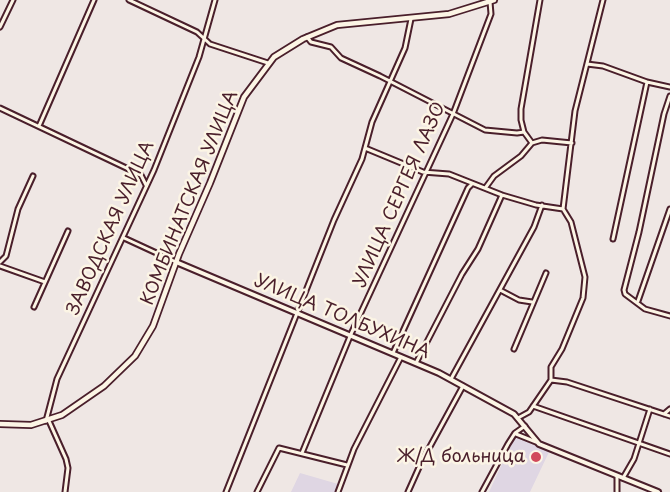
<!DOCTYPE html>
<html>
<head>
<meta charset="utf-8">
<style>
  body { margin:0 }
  canvas { display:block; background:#efe7e4 }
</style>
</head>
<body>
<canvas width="670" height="492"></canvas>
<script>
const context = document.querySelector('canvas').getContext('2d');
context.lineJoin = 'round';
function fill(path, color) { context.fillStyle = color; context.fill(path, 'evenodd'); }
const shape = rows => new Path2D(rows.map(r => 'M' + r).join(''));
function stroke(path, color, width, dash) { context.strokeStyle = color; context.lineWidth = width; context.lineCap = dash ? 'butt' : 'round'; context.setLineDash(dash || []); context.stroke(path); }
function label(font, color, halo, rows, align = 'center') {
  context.font = font + ' "Playpen Sans",sans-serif'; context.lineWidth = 5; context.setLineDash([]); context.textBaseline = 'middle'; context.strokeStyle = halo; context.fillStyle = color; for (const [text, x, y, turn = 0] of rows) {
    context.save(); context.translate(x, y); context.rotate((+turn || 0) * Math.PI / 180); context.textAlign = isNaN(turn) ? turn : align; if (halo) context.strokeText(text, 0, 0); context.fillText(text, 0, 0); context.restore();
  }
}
const built = shape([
  [515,436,549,452,530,492,489,492],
  [300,473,338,484,336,492,291,492]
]);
const minor = shape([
  [129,0,197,32,210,44,268,63],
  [0,27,13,0],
  [307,37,311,42,331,47,341,58,380,76,485,130,517,133,524,132,521,120,521,109,540,0],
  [587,64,603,66,647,82,670,87],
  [670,96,664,114,639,232,624,290,625,294,645,309,670,316],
  [0,108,141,175,146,185],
  [39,126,94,0],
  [524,132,532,143,542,140,572,143],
  [365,148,423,172,449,174,502,195,536,205,563,209],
  [486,187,494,176,521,156,532,143],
  [124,238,176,262],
  [613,239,647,82],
  [0,262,6,256,18,209,33,176],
  [0,266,45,282],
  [500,290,519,300,532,302],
  [638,301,670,209],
  [34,307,68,231],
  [514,349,546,273],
  [393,353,468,188,472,184],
  [416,363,462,274,478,249,502,195],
  [451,379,534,227,542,205],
  [551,380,567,382,670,416],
  [533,406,670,454],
  [664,414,670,409],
  [518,418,529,412,551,380,551,367,562,349,583,298,585,277,571,222,563,209,575,111,603,0],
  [46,421,57,379,154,170,199,57,215,0],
  [49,421,66,459,68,468,65,492],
  [516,434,536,442],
  [302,453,351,334,453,114,491,14,490,2],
  [623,478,634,459,650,409],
  [226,492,334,220,362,159,372,122,405,48,411,19],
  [257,492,279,448,347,465],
  [338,492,354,449,401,357],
  [408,492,421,463,463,386],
  [482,492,508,444,515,433,525,426],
  [617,492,617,476]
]);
const tertiary = shape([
  [176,262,439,373,514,414,539,444,658,492]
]);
const secondary = shape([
  [0,424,31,425,62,415,104,386,135,356,153,326,179,254,210,183,244,97,274,57,303,39,337,25,449,14,494,0]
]);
const markers = [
  [536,457,6,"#d1495b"]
];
const streetNames = [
  ["УЛИЦА СЕРГЕЯ ЛАЗО",400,195,-66],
  ["КОМБИНАТСКАЯ УЛИЦА",190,198,-68],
  ["ЗАВОДСКАЯ УЛИЦА",111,228,-66],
  ["УЛИЦА ТОЛБУХИНА",342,317,23]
];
const poiNames = [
  ["Ж/Д больница",525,457]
];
fill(built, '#dfd6e3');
stroke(minor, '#4a1f2b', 7);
stroke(tertiary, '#4a1f2b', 8);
stroke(secondary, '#4a1f2b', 8);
stroke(minor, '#fcf5e5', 3);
stroke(tertiary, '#fcf5e5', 4);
stroke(secondary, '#fcf5e5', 4.5);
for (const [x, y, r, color] of markers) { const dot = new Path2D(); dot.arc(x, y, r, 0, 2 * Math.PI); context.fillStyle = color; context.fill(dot); stroke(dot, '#fcf5e5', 2); }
label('18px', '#4a1f2b', '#fcf5e5', streetNames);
label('18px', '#4a1f2b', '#fcf5e5', poiNames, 'right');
</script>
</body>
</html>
